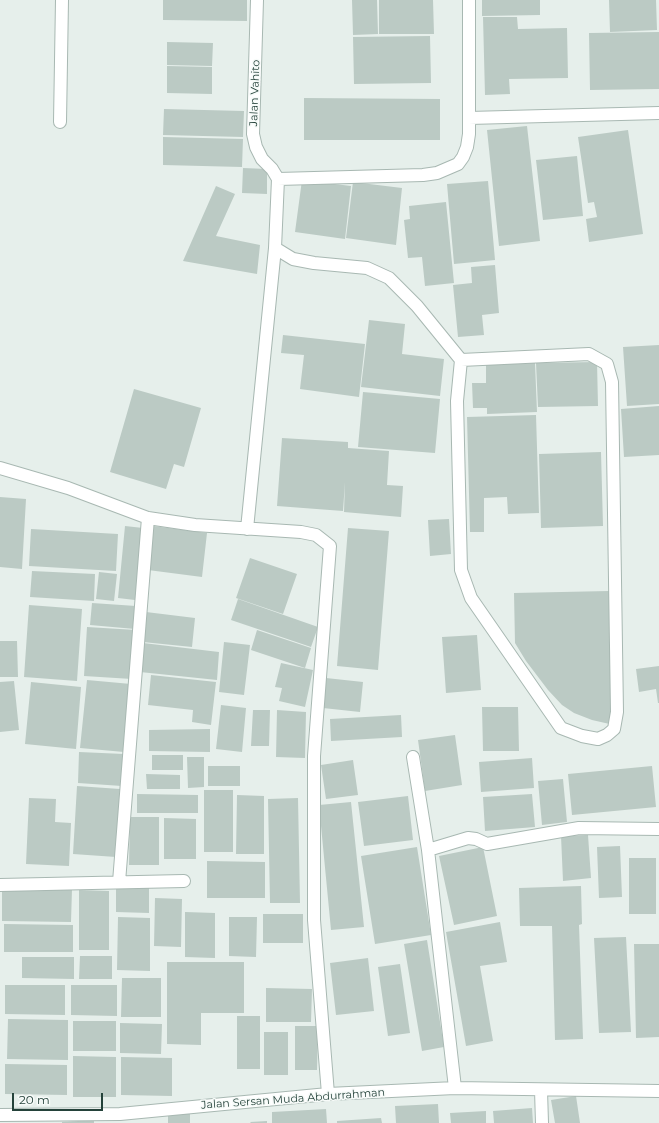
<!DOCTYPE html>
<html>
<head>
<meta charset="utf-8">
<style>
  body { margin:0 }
  #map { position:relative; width:659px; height:1123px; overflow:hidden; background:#e6efeb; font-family:Montserrat,sans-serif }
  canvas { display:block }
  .scale { position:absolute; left:12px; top:1093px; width:91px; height:18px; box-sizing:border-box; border:2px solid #24423a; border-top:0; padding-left:5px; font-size:12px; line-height:14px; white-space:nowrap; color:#24423a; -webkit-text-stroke:3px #f7fbf9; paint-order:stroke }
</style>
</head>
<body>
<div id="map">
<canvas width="659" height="1123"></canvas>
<div class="scale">20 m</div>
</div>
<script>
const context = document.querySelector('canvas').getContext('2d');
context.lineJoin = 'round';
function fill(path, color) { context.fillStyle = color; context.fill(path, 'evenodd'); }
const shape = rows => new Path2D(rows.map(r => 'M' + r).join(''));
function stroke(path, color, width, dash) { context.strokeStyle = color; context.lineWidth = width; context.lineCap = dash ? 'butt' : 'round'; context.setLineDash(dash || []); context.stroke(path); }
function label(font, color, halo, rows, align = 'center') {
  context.font = font + ' Montserrat,sans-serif'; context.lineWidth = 3; context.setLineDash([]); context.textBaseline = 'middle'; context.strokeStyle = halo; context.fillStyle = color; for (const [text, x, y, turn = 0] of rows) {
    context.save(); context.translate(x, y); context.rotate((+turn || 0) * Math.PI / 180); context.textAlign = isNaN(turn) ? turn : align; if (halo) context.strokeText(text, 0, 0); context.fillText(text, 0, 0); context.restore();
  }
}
const building = shape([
  [163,0,247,0,247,21,163,20],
  [352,0,377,0,378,34,353,35],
  [379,0,433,0,434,34,379,34],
  [482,0,540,0,540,15,482,16],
  [609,0,656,0,657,30,610,32],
  [483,17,517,17,518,29,567,28,568,78,509,79,510,94,485,95],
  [659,32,659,89,590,90,589,33],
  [430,36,431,83,354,84,353,37],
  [167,42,213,43,212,66,167,65],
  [167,66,212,67,212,94,167,93],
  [304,98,440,99,440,140,304,140],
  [164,109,244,111,243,137,163,135],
  [527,126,540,241,499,246,487,130],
  [628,130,643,234,589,242,586,219,597,217,594,202,588,203,578,137],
  [163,137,243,139,242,167,163,165],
  [577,156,583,216,543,220,536,160],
  [243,168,267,169,267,194,242,193],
  [302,180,351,186,345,239,295,232],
  [488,181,495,260,454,264,447,184],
  [353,182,402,188,396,245,346,238],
  [216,186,235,194,216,236,260,245,257,274,183,261],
  [446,202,454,283,425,286,422,257,408,258,404,220,410,219,409,206],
  [495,265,499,313,482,315,484,335,458,337,453,285,472,283,471,267],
  [369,320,405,324,402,354,444,359,440,396,361,387],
  [283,335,365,344,359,397,300,389,304,355,281,353],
  [659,345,659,404,627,406,623,347],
  [597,362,598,406,538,407,536,363],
  [535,363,537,412,487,414,487,408,473,408,472,383,486,383,486,364],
  [134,389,201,408,184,467,174,464,166,489,110,472],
  [363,392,440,399,435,453,358,447],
  [659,406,659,455,624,457,621,409],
  [536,415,539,513,508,514,507,497,484,498,484,532,470,532,467,417],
  [282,438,348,442,348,448,389,451,387,485,403,486,401,517,344,512,345,482,343,511,277,506],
  [601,452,603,526,541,528,539,454],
  [0,497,26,499,22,569,0,567],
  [449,519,451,554,430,556,428,520],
  [125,526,143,528,135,600,118,598],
  [153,526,207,533,202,577,148,570],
  [348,528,389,531,378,670,337,666],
  [31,529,118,534,116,571,29,566],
  [250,558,297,574,283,614,236,598],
  [32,571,95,574,94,601,30,597],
  [99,572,117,574,114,601,96,599],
  [609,591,614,725,592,720,574,713,562,705,548,690,526,661,515,643,514,593],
  [238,599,318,627,311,647,231,620],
  [92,603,136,606,135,629,90,625],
  [29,605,82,609,77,681,24,677],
  [146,612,195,618,192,647,143,642],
  [87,627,136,630,132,679,84,676],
  [257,630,311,648,305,668,251,650],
  [477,635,481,690,446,693,442,637],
  [0,641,17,641,18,677,0,677],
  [224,642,250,645,244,695,219,692],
  [143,643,219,652,217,680,140,672],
  [281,663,313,670,305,707,279,701,282,688,275,687],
  [659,666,659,703,658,703,656,689,639,692,636,669],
  [151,675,216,682,211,725,192,722,193,710,148,705],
  [326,678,363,682,360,712,323,708],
  [87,680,131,684,124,752,80,748],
  [14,681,19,730,0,732,0,682],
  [31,682,81,687,76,749,25,744],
  [221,705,246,708,242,752,216,749],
  [482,707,518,707,519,751,483,751],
  [253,710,270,710,269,746,251,746],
  [277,710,306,712,305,758,276,757],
  [401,715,402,737,331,741,330,719],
  [210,729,210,752,149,751,149,730],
  [455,735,462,785,425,791,418,740],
  [79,752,124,754,122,786,78,783],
  [152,755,183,755,183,770,152,770],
  [187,757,204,757,204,787,188,788],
  [532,758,534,788,481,792,479,762],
  [353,760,358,795,326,799,321,765],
  [208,766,240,766,240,786,208,786],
  [652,766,656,807,572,815,568,774],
  [146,774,180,775,180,789,147,789],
  [563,779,567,822,542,825,538,781],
  [77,786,120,789,116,857,73,854],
  [204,790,233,790,233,852,204,852],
  [137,794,198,795,198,813,137,813],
  [532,794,535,827,485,831,483,797],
  [237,795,264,796,264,854,236,854],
  [408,796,413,840,364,846,358,802],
  [29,798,56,799,55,822,71,823,69,866,26,864],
  [298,798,300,903,270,903,268,799],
  [351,802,364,927,331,930,319,805],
  [130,817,159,817,159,865,129,865],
  [164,818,196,819,196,859,164,859],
  [588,835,591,878,563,881,561,836],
  [620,846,622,897,599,898,597,847],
  [417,847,431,935,375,944,361,856],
  [483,847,497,916,454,925,439,856],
  [629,858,656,858,656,914,629,914],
  [207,861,265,862,265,898,207,898],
  [116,886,149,886,149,913,116,912],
  [581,886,582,924,579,925,583,1039,555,1040,552,926,520,926,519,888],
  [2,888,72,889,71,922,2,921],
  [79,890,109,891,109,950,79,950],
  [155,898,182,899,181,947,154,946],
  [185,912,215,913,215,958,185,957],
  [263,914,303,914,303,943,263,943],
  [118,917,150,918,150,971,117,970],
  [229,917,257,917,256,957,229,956],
  [500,922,507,962,480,966,493,1041,466,1046,446,932],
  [4,924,73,925,73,952,4,952],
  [626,937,631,1032,599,1033,594,938],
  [427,940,444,1047,422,1051,404,944],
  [634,944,659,944,659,1037,636,1038],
  [80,956,112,956,112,979,79,979],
  [22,957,74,957,74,979,22,978],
  [368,958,374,1011,336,1015,330,963],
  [167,962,244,962,244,1013,201,1013,201,1045,167,1044],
  [400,964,410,1033,388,1036,378,967],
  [122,978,161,978,161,1017,121,1017],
  [5,985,65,985,65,1015,5,1014],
  [71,985,117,985,117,1016,71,1015],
  [266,988,312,989,311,1022,266,1022],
  [237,1016,260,1016,260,1069,237,1069],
  [8,1019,68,1020,68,1060,7,1059],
  [73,1021,116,1021,116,1051,73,1051],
  [120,1023,162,1024,161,1054,120,1053],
  [295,1026,318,1026,317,1070,295,1070],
  [264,1032,288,1032,288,1075,264,1075],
  [73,1056,116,1057,116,1097,73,1097],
  [121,1057,172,1058,172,1096,121,1095],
  [5,1064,67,1065,67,1095,5,1094],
  [576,1096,580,1123,555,1123,551,1100],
  [438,1104,439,1123,396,1123,395,1106],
  [532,1108,533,1123,494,1123,493,1111],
  [326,1109,327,1123,272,1123,272,1112],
  [486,1111,486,1123,451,1123,450,1113],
  [190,1113,190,1123,168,1123,168,1114],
  [381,1118,382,1123,337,1123,337,1121],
  [94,1120,94,1123,62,1123,62,1122],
  [267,1121,267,1123,251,1123,250,1122]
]);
const minor = shape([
  [257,0,253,134,256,147,262,159,272,169,278,179],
  [469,118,659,113],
  [60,122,62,0],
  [278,179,275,248,293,259,314,263,367,268,389,278,417,306,461,360,457,401,461,570,471,598,561,728,582,736,598,739,607,735,614,729,617,712,612,382,607,364,589,354,461,360],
  [278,179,423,175,437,173,458,164,463,157,467,147,469,134,469,0],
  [0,468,68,488,148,518,195,525,301,532,316,535,330,546,314,756,314,920,328,1094],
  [247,529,275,248],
  [413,757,428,850,455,1088],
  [428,850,468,838,476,839,487,844,579,828,659,829],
  [119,882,148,518],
  [0,885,184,881],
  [541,1090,542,1123],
  [0,1115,120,1114,328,1094,455,1088,659,1091]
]);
const streetNames = [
  ["Jalan Vahito",255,93,-88],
  ["Jalan Sersan Muda Abdurrahman",293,1099,-4]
];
fill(building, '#bbcac4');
stroke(minor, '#a8b8b2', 14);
stroke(minor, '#fff', 12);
label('11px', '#24423a', '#f7fbf9', streetNames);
</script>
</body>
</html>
